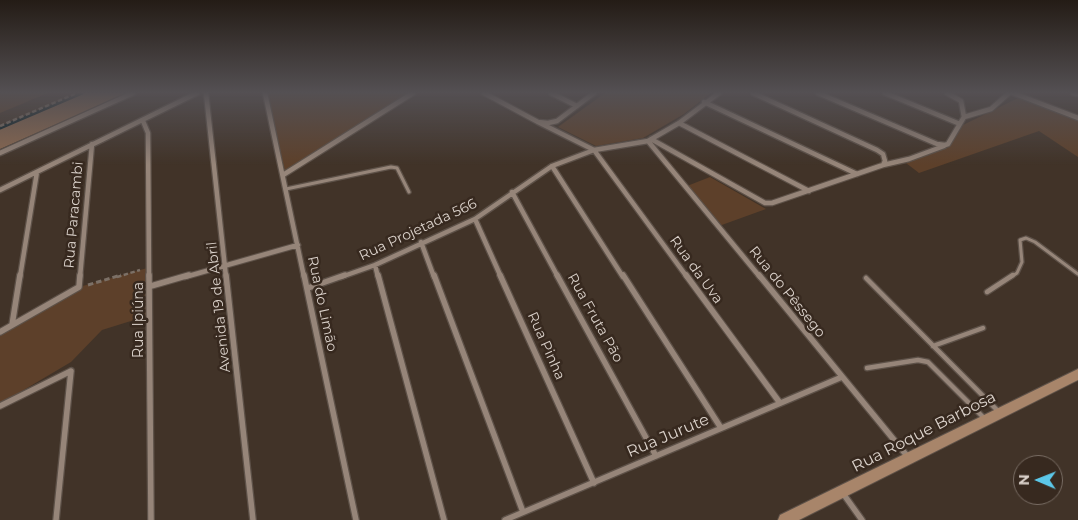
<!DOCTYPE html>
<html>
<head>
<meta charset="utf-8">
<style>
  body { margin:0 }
  #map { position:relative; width:1078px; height:520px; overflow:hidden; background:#413328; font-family:Montserrat,sans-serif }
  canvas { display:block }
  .north { position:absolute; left:1013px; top:455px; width:50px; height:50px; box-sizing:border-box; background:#37291f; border:1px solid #786c63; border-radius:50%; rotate:271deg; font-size:14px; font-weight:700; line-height:20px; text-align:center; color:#dad1ca }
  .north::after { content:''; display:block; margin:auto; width:18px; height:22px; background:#5cc7e8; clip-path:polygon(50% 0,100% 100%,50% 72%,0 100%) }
</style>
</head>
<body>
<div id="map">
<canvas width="1078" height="520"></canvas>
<div class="north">N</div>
</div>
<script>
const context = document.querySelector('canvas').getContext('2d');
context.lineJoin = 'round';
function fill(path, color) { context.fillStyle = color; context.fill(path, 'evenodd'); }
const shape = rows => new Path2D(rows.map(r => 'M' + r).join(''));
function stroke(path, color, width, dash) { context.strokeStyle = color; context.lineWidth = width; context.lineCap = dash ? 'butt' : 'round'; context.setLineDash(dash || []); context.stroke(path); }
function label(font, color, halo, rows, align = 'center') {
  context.font = font + ' Montserrat,sans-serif'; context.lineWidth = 5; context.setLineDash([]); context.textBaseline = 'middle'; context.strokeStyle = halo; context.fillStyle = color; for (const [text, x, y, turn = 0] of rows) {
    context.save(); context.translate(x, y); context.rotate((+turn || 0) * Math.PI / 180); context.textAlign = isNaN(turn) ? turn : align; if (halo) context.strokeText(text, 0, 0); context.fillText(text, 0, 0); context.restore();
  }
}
const green = shape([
  [0,93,48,93,0,113],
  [267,93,410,93,285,171],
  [605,93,711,93,684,114,643,138,596,146,558,127],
  [1020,97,1078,120,1078,157,1039,131,919,173,906,163,948,147,963,125],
  [710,177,766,209,719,226,687,186],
  [151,267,150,315,102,330,71,362,0,404,0,333,79,287]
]);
const forest = shape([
  [82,93,127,93,0,149,0,129]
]);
const stream = shape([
  [0,128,82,93]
]);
const pathFar1 = shape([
  [0,126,77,93],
  [117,277,140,270]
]);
const path = shape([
  [88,285,121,275]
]);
const laneFar1 = shape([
  [286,189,391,167,397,168,409,192],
  [1011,277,1017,273,1022,262,1020,240,1026,238,1035,242,1078,274]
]);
const lane = shape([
  [866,278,998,411],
  [987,292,1013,275],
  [933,346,983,328],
  [867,368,918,360,928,362,984,418]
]);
const streetFar1 = shape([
  [206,93,226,277],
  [265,93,304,277],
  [484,93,538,122,548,123,557,121,594,93],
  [551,93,577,106],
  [818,93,937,144,945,145,948,144,964,117,961,101,947,93],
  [885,93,960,124],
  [1013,93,1078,118],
  [1073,93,1078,94],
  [704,102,857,174],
  [964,117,991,109,1009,93],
  [143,121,148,133,149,277],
  [538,122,594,150,687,277],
  [679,123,809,191],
  [651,139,765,203,772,203,883,165,885,161,883,154,877,150,753,93],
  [648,141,760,277],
  [0,153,133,93],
  [883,165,909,159,944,146],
  [552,166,623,277],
  [283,175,413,93],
  [0,190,197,93],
  [512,192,558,277],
  [475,219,501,277],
  [421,242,434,277],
  [375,265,378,277],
  [20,277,37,172],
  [80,277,92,144],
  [185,277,298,245],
  [341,277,375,265,475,219,552,166,594,150,648,141,679,123,719,93]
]);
const street = shape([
  [149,275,151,520],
  [226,275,253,520],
  [304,275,356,520],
  [378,275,444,520],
  [434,275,523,512],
  [500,275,594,483],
  [557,275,656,456],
  [623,275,721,428],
  [686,275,780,403],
  [759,275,908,457],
  [151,286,189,275],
  [308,288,345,275],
  [12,325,20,275],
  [0,332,79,287,80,275],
  [0,406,71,371],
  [842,492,862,520],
  [56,520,71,371],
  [505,520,842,377]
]);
const secondary = shape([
  [1078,369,1078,380,799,520,778,520,780,515,1078,369]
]);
const streetNames = [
  ["Rua Paracambi",74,215,-85],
  ["Rua Projetada 566",418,230,-25],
  ["Rua da Uva",696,270,54],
  ["Rua do Pêssego",787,292,51],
  ["Rua do Limão",322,304,78],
  ["Avenida 19 de Abril",219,307,-96],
  ["Rua Fruta Pão",595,318,61],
  ["Rua Ipiúna",139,320,-90],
  ["Rua Pinha",546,346,66]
];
const nearStreetnames = [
  ["Rua Roque Barbosa",924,432,-27],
  ["Rua Jurute",668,436,-23]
];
fill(green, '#5d402a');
fill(forest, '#8c6950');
stroke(stream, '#031c24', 3);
stroke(laneFar1, '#5d5148', 5.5);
stroke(lane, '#5d5148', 7);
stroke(streetFar1, '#5d5148', 7);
stroke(street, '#5d5148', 8);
stroke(secondary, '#5d5148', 2);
stroke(pathFar1, '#7c7066', 2.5, [4.5, 2.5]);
stroke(path, '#7c7066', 3, [5.5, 3]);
stroke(laneFar1, '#968579', 3);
stroke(lane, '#968579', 4.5);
stroke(streetFar1, '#968579', 4.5);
stroke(street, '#968579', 5.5);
fill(secondary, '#a8856a');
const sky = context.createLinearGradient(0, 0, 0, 165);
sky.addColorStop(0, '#241c16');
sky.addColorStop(0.56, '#545053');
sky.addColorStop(1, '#54505300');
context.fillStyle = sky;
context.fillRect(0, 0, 1078, 165);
label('14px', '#dad1ca', '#37291f', streetNames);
label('16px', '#dad1ca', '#37291f', nearStreetnames);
</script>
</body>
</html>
